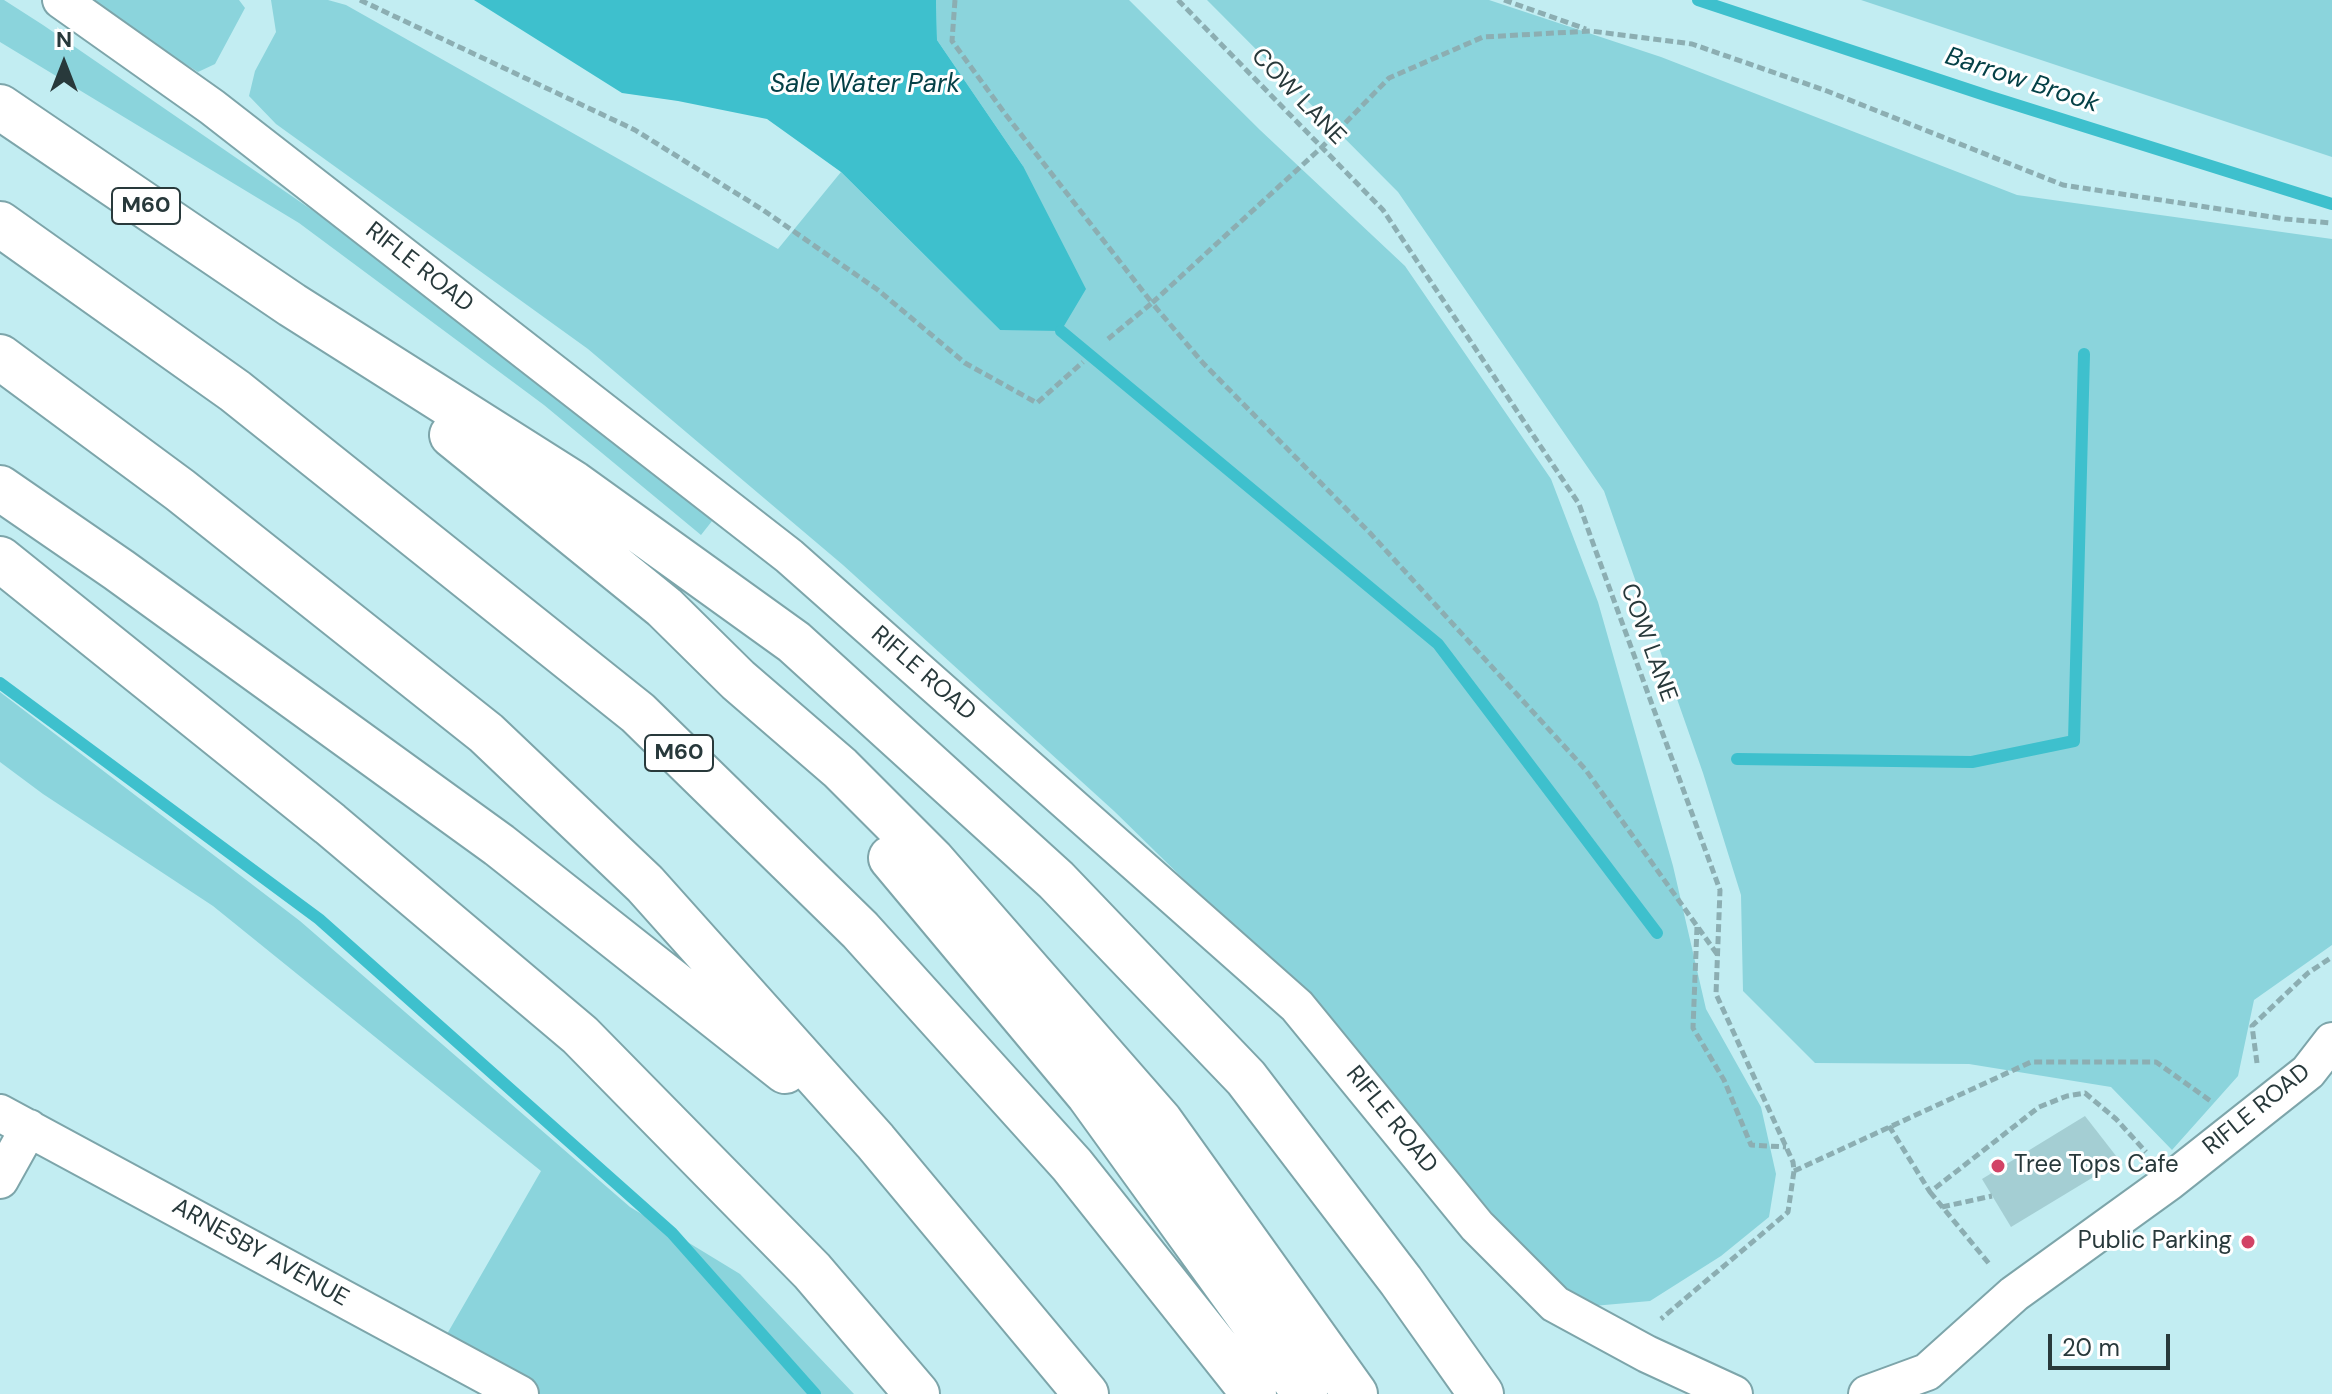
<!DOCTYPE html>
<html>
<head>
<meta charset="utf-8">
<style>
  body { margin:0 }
  #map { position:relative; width:2332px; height:1394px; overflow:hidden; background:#c2edf2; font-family:"DM Sans",sans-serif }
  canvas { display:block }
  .north { position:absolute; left:24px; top:24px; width:80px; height:80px; -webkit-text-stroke:6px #fff; paint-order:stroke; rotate:0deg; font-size:22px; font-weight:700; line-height:32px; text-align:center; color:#28393b }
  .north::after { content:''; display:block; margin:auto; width:28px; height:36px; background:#28393b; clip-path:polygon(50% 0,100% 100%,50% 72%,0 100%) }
  .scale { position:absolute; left:2048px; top:1334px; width:122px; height:36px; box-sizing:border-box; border:4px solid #28393b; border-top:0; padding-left:10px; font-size:24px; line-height:28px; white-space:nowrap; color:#28393b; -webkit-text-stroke:6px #fff; paint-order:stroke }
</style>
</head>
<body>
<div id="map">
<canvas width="2332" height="1394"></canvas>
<div class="north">N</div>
<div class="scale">20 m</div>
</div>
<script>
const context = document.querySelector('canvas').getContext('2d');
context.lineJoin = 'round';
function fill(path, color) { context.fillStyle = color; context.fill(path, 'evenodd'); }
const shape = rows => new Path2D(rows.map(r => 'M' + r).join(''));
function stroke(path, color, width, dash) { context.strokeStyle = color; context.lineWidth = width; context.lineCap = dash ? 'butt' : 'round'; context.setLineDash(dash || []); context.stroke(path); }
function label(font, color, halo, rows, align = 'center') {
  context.font = font + ' "DM Sans",sans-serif'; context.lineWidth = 6; context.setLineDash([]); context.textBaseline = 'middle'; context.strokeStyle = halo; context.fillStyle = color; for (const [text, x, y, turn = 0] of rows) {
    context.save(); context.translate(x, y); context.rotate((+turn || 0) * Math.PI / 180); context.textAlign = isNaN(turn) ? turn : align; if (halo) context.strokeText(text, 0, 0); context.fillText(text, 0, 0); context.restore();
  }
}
const green = shape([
  [0,0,4,0,43,25,344,232,716,516,701,535,544,405,299,223,0,42],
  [84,0,239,0,245,8,215,64,198,72],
  [271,0,328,0,346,5,778,249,841,172,1000,330,1023,166,937,40,936,0,1129,0,1260,130,1405,266,1551,479,1598,602,1673,866,1706,1009,1761,1107,1776,1174,1769,1217,1721,1256,1650,1301,1593,1306,1538,1268,1457,1171,1300,993,1114,811,843,565,588,349,276,124,249,96,255,71,276,32],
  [1207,0,1489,0,1661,57,2017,195,2332,239,2332,945,2254,1000,2238,1076,2172,1150,2111,1087,1969,1064,1815,1063,1743,991,1741,895,1703,773,1604,491,1398,192],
  [1861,0,2332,0,2332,157],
  [0,692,300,921,630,1207,740,1274,854,1394,536,1394,443,1341,541,1171,213,906,43,794,0,762]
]);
const water = shape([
  [474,0,936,0,937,40,1023,166,1086,289,1061,331,1000,330,841,172,767,119,678,101,622,93]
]);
const stream = shape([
  [1698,0,1991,97,2332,204],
  [1061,331,1438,644,1657,933],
  [0,683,319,919,672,1233,815,1394],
  [1737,759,1972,762,2074,741,2084,354]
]);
const building = shape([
  [2085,1116,2120,1161,2011,1227,1982,1179]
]);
const path = shape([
  [360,0,635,130,763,210,878,290,965,363,1037,403,1083,362],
  [955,0,952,41,1006,115,1152,303,1108,339],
  [1178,0,1383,210,1579,504,1594,546,1720,890,1716,994,1793,1162,1794,1171,1788,1212,1661,1319],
  [1504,0,1586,29],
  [1697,927,1693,1028,1724,1080,1751,1145,1786,1147],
  [1717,954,1585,769,1370,533,1203,363,1152,303,1322,147,1389,78,1483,37,1591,31,1692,44,1827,91,2063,185,2285,219,2332,223],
  [2257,1063,2252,1026,2308,973,2332,957],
  [1889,1126,1930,1192,2039,1107,2067,1096,2085,1093,2116,1119,2146,1152],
  [1794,1171,2031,1062,2156,1062,2212,1102],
  [1930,1192,1991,1266],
  [1942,1207,1992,1196]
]);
const minor = shape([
  [61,0,212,107,789,556,1297,1006,1477,1226,1555,1304,1647,1354,1734,1394],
  [0,1113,520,1394],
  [0,1180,29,1128],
  [1867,1394,1927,1372,2014,1294,2169,1182,2308,1072,2332,1041]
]);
const motorway = shape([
  [0,107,292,305,573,483,794,642,1056,880,1246,1078,1401,1281,1481,1394],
  [0,224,235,391,638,713,860,930,1072,1165,1254,1394],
  [0,357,180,490,486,733,645,884,875,1141,1086,1394],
  [452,435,664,607,738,680,840,768,932,860,1160,1121,1355,1394],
  [0,488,119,570,499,845,785,1071],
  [0,559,330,824,580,1035,812,1271,917,1394],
  [891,858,1089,1095,1305,1394]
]);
const markers = [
  [1998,1166,8,"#d24366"],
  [2248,1242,8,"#d24366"]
];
const shields = [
  [146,206,68],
  [679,753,68]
];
const shieldNames = [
  ["M60",146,206],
  ["M60",679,753]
];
const streetNames = [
  ["COW LANE",1298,97,46],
  ["RIFLE ROAD",419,268,38],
  ["COW LANE",1648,643,70],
  ["RIFLE ROAD",923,674,41],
  ["RIFLE ROAD",2257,1110,-39],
  ["RIFLE ROAD",1391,1120,51],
  ["ARNESBY AVENUE",260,1253,29]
];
const poiNames = [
  ["Tree Tops Cafe",2014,1166],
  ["Public Parking",2232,1242,"right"]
];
const waterNames = [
  ["Barrow Brook",2022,81,18],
  ["Sale Water Park",865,85]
];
fill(green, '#8bd4dc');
fill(water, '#3ec0cd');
stroke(stream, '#3ec0cd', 12);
fill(building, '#a4ced3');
stroke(minor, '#7da5aa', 40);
stroke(motorway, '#7da5aa', 48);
stroke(path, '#8caeb2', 5, [8, 4]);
stroke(minor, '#fff', 36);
stroke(motorway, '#fff', 44);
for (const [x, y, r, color] of markers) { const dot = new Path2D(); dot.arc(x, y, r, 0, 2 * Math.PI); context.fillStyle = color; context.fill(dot); stroke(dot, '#fff', 3); }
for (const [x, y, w] of shields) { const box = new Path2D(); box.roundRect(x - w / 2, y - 18, w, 36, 6); context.fillStyle = '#fff'; context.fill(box); stroke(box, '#28393b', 2); }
label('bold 22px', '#28393b', null, shieldNames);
label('24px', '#28393b', '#fff', streetNames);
label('24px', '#28393b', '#fff', poiNames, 'left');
label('italic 26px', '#054147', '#fff', waterNames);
</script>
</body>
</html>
